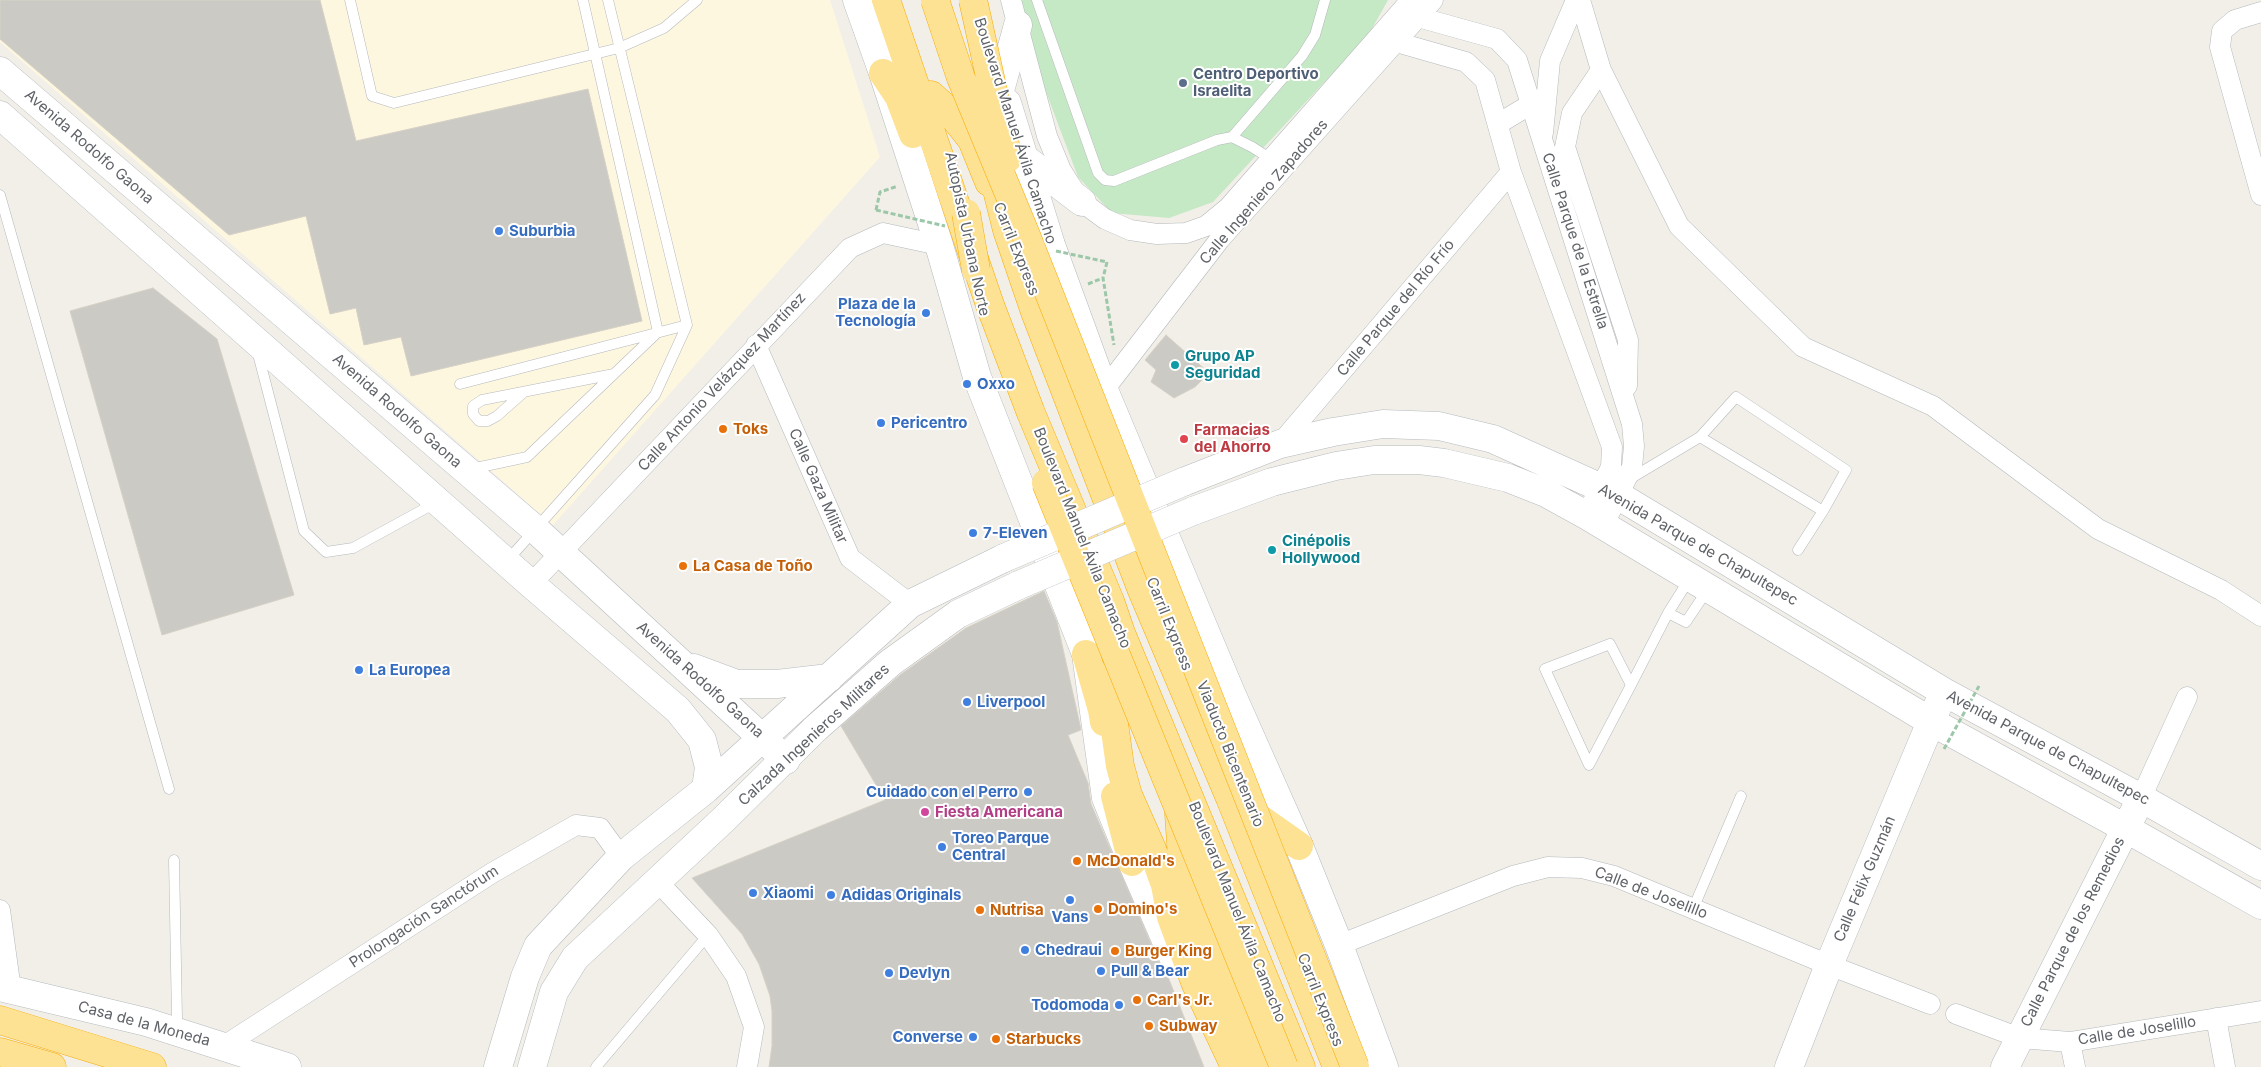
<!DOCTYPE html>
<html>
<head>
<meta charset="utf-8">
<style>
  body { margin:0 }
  canvas { display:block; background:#f1efe8 }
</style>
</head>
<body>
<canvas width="2261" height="1067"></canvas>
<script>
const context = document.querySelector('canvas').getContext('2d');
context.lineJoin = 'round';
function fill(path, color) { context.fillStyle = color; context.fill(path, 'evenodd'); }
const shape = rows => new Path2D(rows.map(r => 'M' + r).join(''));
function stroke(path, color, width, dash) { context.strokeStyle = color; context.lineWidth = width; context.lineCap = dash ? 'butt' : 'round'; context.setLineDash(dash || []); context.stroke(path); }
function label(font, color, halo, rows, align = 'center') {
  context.font = font + ' Inter,sans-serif'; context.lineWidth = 4; context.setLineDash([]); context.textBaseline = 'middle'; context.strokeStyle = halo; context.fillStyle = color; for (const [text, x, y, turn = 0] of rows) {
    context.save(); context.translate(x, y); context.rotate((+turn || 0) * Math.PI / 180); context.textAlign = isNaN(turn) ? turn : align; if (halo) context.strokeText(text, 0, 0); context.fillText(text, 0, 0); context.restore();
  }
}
const commercial = shape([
  [0,0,830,0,880,157,553,525,0,42]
]);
const green = shape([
  [1016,0,1388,0,1369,34,1213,202,1169,218,1112,213,1078,177,1031,52]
]);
const building = shape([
  [0,0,320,0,356,141,588,89,642,321,411,376,401,337,364,345,356,308,330,314,306,216,229,235,0,39,0,0],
  [153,288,217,339,294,595,162,635,70,311,153,288],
  [1166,335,1209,373,1195,387,1174,398,1151,382,1156,370,1145,360,1166,335],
  [1044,591,1057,622,1080,725,1081,730,1068,735,1088,783,1091,804,1160,965,1166,972,1204,1067,769,1067,772,1046,772,1011,770,996,759,964,742,934,692,878,885,800,841,726,900,675,966,628,1044,591]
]);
const path = shape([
  [876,210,880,192,898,186],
  [1107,262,1103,278,1114,345],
  [1088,284,1103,278]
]);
const lane = shape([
  [350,0,372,96,394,103,619,48,664,28,697,0],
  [1037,0,1098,173,1105,180,1114,181,1217,140,1232,137,1252,147,1271,159],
  [1232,137,1302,56,1315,35,1325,0],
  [0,195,169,789],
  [257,350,304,531,326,552,353,548,437,502],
  [460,384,687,325],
  [523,393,497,416,488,421,479,421,473,414,473,406,482,400,614,374],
  [471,469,527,457,658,332,583,0],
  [1628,480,1700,437,1736,397,1846,470,1823,511,1700,437],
  [1798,550,1823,511],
  [507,561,655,395,687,325,608,0],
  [1668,613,1686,622,1708,589],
  [1631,685,1610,644,1545,669,1589,765,1631,685,1668,613,1690,578],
  [174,860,177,1019,175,1030],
  [1693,909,1741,796],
  [596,1067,708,935]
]);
const street = shape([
  [1011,0,1047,136,1061,170,1071,186,1082,202,1105,219,1130,230,1157,234,1186,233,1206,226,1228,208,1411,0],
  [1580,0,1601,70,1679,226,1803,347,1933,406,2098,529,2221,590,2261,616],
  [1409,2,1418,17,1497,39,1517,60,1632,424,1634,446,1632,467,1603,526],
  [2261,12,2235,20,2222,31,2220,47,2261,195],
  [1384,31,1396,42,1466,62,1485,80,1511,172,1612,447,1611,467,1586,515],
  [1601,70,1572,113,1565,147,1628,340,1627,386],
  [1498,124,1531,104],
  [1543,133,1550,61,1576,0],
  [756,345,850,558,910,604],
  [1104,390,1220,239,1433,0],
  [1280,444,1511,172],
  [531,584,850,248,883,233,939,245],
  [2141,798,2187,697],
  [658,882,708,935,736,976,754,1027,747,1067],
  [0,910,11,990],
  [1339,945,1513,876,1548,867,1582,868,1614,876,1829,965,1930,1004],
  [1956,1014,2020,1038,2070,1042,2261,1011],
  [2216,1018,2225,1067],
  [2070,1042,2075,1067],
  [224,1046,492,873,576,825,600,828,621,857]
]);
const secondary = shape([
  [857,0,883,73,939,245,977,377,1086,654,1106,798,1132,862,1174,959],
  [0,71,536,530,786,760],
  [1001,87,1018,25],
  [1007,103,1051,245,1104,390,1231,693,1299,846,1339,945,1384,1067],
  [0,115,531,584,678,710,702,740,709,767,706,789],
  [1024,158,1082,202],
  [1183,482,1280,444,1333,432,1383,424,1439,426,1493,439,1619,496,1944,692,2141,798,2261,866],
  [1193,511,1272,482,1336,466,1374,460,1419,460,1444,463,1508,478,1546,493,1586,515,1930,721,2125,828,2261,905],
  [694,668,737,684,777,684,829,678],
  [0,987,146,1022,287,1067],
  [498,1067,525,977,538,946,621,857,706,789,910,604,1004,558],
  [532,1067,554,992,575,958,723,820,816,728,890,663,958,614,1019,585],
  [1789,1067,1829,965,1938,705],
  [2005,1067,2134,812]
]);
const highway = shape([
  [886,0,990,305,1031,413,1110,601,1121,633,1301,1067],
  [883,73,899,97,913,134],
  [931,95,949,111,972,140,989,182],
  [994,178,1007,230,1035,312,1141,588,1230,798,1337,1067],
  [1119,652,1112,709,1120,766,1128,795,1152,849,1165,885,1171,917,1195,982,1235,1067],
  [1086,654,1102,710,1104,722],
  [1115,796,1132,862],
  [1245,808,1299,846],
  [1179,814,1183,872,1256,1067],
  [0,1020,152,1067],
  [0,1052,52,1067]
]);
const pathBridge = shape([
  [876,210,945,226],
  [1056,251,1107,262],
  [1944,749,1979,686]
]);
const secondaryBridge = shape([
  [1004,558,1183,482],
  [1019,585,1193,511]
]);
const highwayBridge = shape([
  [935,0,961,78,1026,235,1355,1067],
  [973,0,1008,158],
  [966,213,976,270],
  [1046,483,1284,1067]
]);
const markers = [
  [1183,83,5,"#5c6f8a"],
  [499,231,5,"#3f7fe0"],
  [926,313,5,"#3f7fe0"],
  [1175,365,5,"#0f9aa8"],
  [967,384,5,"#3f7fe0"],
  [881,423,5,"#3f7fe0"],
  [723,429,5,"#e8710a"],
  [1184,439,5,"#e0444e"],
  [973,533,5,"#3f7fe0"],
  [1272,550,5,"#0f9aa8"],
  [683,566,5,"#e8710a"],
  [359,670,5,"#3f7fe0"],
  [967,702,5,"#3f7fe0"],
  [1028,792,5,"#3f7fe0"],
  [925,812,5,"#d1479c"],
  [942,847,5,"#3f7fe0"],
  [1077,861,5,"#e8710a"],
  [753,893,5,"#3f7fe0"],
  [831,895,5,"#3f7fe0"],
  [1070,900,5,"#3f7fe0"],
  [1098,909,5,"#e8710a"],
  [980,910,5,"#e8710a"],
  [1025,950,5,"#3f7fe0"],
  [1115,951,5,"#e8710a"],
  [1101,971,5,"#3f7fe0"],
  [889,973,5,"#3f7fe0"],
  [1137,1000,5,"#e8710a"],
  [1119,1005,5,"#3f7fe0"],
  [1149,1026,5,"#e8710a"],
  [973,1037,5,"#3f7fe0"],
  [996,1039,5,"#e8710a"]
];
const serviceNames = [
  ["Centro Deportivo",1193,74],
  ["Israelita",1193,91]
];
const streetNames = [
  ["Boulevard Manuel Ávila Camacho",1015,131,72],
  ["Avenida Rodolfo Gaona",89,147,41],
  ["Calle Ingeniero Zapadores",1264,192,-49],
  ["Autopista Urbana Norte",967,234,78],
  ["Calle Parque de la Estrella",1575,241,72],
  ["Carril Express",1016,249,68],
  ["Calle Parque del Río Frío",1396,308,-50],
  ["Calle Antonio Velázquez Martínez",722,382,-47],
  ["Avenida Rodolfo Gaona",397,411,41],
  ["Calle Gaza Militar",818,486,66],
  ["Boulevard Manuel Ávila Camacho",1082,538,68],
  ["Avenida Parque de Chapultepec",1698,545,30],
  ["Carril Express",1169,624,68],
  ["Avenida Rodolfo Gaona",700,680,42],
  ["Calzada Ingenieros Militares",814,735,-43],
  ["Avenida Parque de Chapultepec",2048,748,28],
  ["Viaducto Bicentenario",1230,754,68],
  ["Calle Félix Guzmán",1865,879,-67],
  ["Calle de Joselillo",1651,893,21],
  ["Boulevard Manuel Ávila Camacho",1237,912,68],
  ["Prolongación Sanctórum",424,917,-33],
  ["Calle Parque de los Remedios",2073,932,-63],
  ["Carril Express",1320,1000,68],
  ["Casa de la Moneda",144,1024,15],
  ["Calle de Joselillo",2137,1031,-9]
];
const shopNames = [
  ["Suburbia",509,231],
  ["Plaza de la",916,304,"right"],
  ["Tecnología",916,321,"right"],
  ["Oxxo",977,384],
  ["Pericentro",891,423],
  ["7-Eleven",983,533],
  ["La Europea",369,670],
  ["Liverpool",977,702],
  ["Cuidado con el Perro",1018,792,"right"],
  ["Toreo Parque",952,838],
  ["Central",952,855],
  ["Xiaomi",763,893],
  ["Adidas Originals",841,895],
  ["Vans",1070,917,"center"],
  ["Chedraui",1035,950],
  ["Pull & Bear",1111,971],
  ["Devlyn",899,973],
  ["Todomoda",1109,1005,"right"],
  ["Converse",963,1037,"right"]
];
const cultureNames = [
  ["Grupo AP",1185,356],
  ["Seguridad",1185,373],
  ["Cinépolis",1282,541],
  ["Hollywood",1282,558]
];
const foodNames = [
  ["Toks",733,429],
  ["La Casa de Toño",693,566],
  ["McDonald's",1087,861],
  ["Domino's",1108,909],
  ["Nutrisa",990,910],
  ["Burger King",1125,951],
  ["Carl's Jr.",1147,1000],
  ["Subway",1159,1026],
  ["Starbucks",1006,1039]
];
const healthNames = [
  ["Farmacias",1194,430],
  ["del Ahorro",1194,447]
];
const hotelNames = [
  ["Fiesta Americana",935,812]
];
fill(commercial, '#fef7e0');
fill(green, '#c5e8c5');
fill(building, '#cccac5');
stroke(building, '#d6d1c6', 1);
stroke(lane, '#b5b8bc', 11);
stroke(street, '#b5b8bc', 21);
stroke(secondary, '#b6babf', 29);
stroke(highway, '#f9ab00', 29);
stroke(path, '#9cc7a9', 3, [5, 2.5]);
stroke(lane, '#fff', 10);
stroke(street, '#fff', 20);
stroke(secondary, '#fff', 28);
stroke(highway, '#fde293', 28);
stroke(secondaryBridge, '#b6babf', 29, []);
stroke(highwayBridge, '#f9ab00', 29, []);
stroke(pathBridge, '#9cc7a9', 3, [5, 2.5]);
stroke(secondaryBridge, '#fff', 28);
stroke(highwayBridge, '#fde293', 28);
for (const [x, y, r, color] of markers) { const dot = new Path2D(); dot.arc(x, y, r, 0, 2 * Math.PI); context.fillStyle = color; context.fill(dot); stroke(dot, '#fff', 2); }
label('bold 15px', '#4e5e75', '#fff', serviceNames, 'left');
label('15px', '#5f6368', '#fff', streetNames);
label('bold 15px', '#366cbe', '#fff', shopNames, 'left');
label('bold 15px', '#0d838f', '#fff', cultureNames, 'left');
label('bold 15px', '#c56008', '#fff', foodNames, 'left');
label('bold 15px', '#be3a42', '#fff', healthNames, 'left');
label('bold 15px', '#b23c85', '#fff', hotelNames, 'left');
</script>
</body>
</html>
